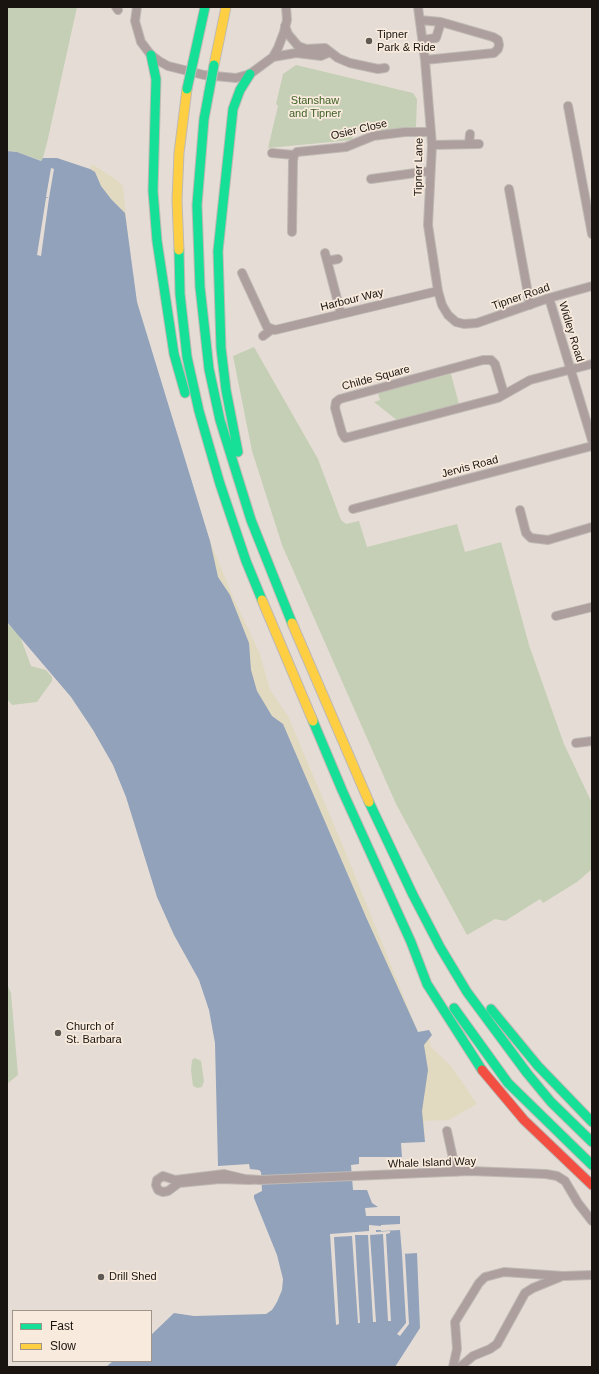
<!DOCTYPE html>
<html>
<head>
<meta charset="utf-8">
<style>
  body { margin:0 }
  #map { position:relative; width:599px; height:1374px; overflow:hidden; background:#e5ddd5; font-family:Arial,sans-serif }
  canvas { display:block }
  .frame { position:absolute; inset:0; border:8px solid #19140f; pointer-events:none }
  .legend { position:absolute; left:12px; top:1310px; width:140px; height:52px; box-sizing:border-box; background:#f8eadc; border:1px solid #9f948a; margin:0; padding:5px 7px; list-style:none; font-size:12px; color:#19140f }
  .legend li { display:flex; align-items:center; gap:8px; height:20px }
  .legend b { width:20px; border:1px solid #9f948a }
</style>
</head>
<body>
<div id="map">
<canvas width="599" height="1374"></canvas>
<div class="frame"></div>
<ul class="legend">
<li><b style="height:5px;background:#16e098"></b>Fast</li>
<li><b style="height:5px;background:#ffcf43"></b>Slow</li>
</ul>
</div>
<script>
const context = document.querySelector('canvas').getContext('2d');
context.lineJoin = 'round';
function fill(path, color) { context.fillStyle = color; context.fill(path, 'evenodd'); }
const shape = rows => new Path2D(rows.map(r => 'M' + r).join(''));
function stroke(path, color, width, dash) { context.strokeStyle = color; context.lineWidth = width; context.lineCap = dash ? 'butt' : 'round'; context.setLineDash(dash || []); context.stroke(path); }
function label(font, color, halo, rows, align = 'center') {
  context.font = font + ' Arial,sans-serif'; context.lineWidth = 3.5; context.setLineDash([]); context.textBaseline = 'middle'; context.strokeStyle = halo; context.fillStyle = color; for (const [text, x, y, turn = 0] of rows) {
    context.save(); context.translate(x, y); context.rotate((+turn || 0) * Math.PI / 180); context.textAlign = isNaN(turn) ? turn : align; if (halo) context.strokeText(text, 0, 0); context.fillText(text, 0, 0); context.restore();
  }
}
const green = shape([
  [7,7,77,7,47,143,42,161,17,152,7,151],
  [296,65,413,93,417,99,416,127,370,132,355,130,352,140,268,148,278,106,276,104,283,74],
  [254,347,318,459,341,520,346,524,359,521,367,547,457,524,465,552,501,542,529,645,564,744,592,803,592,869,577,882,543,903,540,899,505,921,495,919,467,935,396,804,282,545,252,451,233,356],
  [451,374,459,404,398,421,374,402,380,400,378,393],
  [7,623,20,636,31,666,46,670,52,677,52,681,37,702,12,705,7,699],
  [7,984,11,993,18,1075,7,1084],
  [195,1058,201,1061,204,1081,202,1087,197,1088,193,1086,191,1070,192,1060]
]);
const sand = shape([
  [7,151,17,152,41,161,43,158,57,158,90,169,92,164,117,180,123,186,132,276,140,315,210,541,233,597,260,654,270,690,288,716,345,851,418,1032,429,1030,432,1035,429,1039,431,1047,451,1066,477,1104,449,1120,424,1121,425,1142]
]);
const water = shape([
  [7,151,17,152,41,161,43,158,57,158,90,169,95,172,101,186,111,199,125,213,137,302,210,541,218,577,230,595,249,643,251,670,257,691,272,716,283,724,366,917,418,1032,429,1030,432,1035,424,1045,428,1070,422,1111,425,1142,401,1143,402,1157,359,1157,359,1164,351,1165,353,1190,367,1190,372,1203,378,1207,365,1208,366,1216,400,1216,400,1224,381,1225,381,1231,400,1230,402,1254,417,1253,420,1328,395,1367,106,1367,113,1361,151,1361,151,1335,174,1313,194,1316,266,1314,272,1310,277,1302,282,1290,283,1279,277,1255,254,1198,254,1195,262,1191,261,1172,259,1170,250,1169,249,1164,218,1166,215,1043,209,1010,199,980,174,935,157,897,126,797,113,765,93,730,71,697,7,622]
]);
const pier = shape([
  [51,168,54,169,49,198,46,197],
  [46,198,49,198,41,256,37,255],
  [369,1225,381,1226,381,1230,376,1230,376,1232,390,1231,390,1233,386,1234,391,1321,388,1321,383,1234,370,1235,376,1322,373,1322,368,1235,355,1235,360,1323,358,1323,352,1236,334,1237,339,1324,336,1325,330,1234,369,1231],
  [402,1254,405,1254,409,1324,400,1336,397,1334,406,1323]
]);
const street = shape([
  [116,7,118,10],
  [137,7,135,21,141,42,151,55,159,61,168,66,204,75,236,78,250,74,273,57,278,48,284,32,287,20,286,7],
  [418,7,425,60,432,145,428,225,438,291,442,305,448,315,456,322,464,324,477,323,549,298,592,286],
  [420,20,441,22,493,37,498,40,499,45,498,49,494,53,425,60],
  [285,26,288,34,298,46,306,49,325,48,338,58,350,63,378,69,385,68],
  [423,40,436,38,441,22],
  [273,57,296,53,321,56,330,52],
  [568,106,592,234],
  [469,144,470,134],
  [432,145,479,144],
  [272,153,294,155],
  [371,179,430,171],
  [509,189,530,305],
  [292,232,293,161,294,155,297,152,346,147,373,136,405,132,431,132],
  [325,253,341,314],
  [327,261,338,259],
  [242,273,267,327,275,330,438,291],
  [549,298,592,440],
  [263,336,271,330],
  [504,394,495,364,491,360,483,360,340,399,336,402,335,408,342,433,345,438,498,398,530,380,592,364],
  [353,509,592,446],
  [520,510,526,533,531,538,548,540,592,527],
  [556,616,592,607],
  [576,743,592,741],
  [447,1131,456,1172],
  [250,1180,220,1179,179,1183,168,1191,163,1192,158,1190,156,1185,157,1180,163,1176,175,1180,224,1174,245,1179,260,1180,470,1171,546,1174,557,1176,565,1181,578,1203,592,1221],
  [453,1367,457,1349,455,1322,479,1283,485,1277,504,1272,563,1276,592,1275],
  [460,1367,473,1356,490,1349,497,1344,525,1293,533,1288,560,1277]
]);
const fast = shape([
  [151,55,156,79,153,191,157,241,174,354,185,393],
  [193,62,205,7],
  [209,92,204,119,197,205,200,287,209,369,220,420,251,520,292,623],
  [179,250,180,294,187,357,199,411,220,484,246,561,262,600],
  [238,452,226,390,221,348,218,251,233,109,240,90,250,74],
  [313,721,342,790,411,942,427,984,482,1070],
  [369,802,413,895,440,947,467,992,527,1073,551,1102,592,1142],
  [454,1008,508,1083,592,1165],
  [491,1009,538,1066,592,1122]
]);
const slow = shape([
  [214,65,226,7],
  [179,250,177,200,179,153,187,89],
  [262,600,313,721],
  [292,623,369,802]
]);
const jam = shape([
  [482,1070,524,1120,592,1185]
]);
const fastBridge = shape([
  [187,89,193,62],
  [209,92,214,65]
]);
const markers = [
  [369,41,4,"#605a54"],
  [58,1033,4,"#605a54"],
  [101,1277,4,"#605a54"]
];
const poiNames = [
  ["Tipner",377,35],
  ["Park & Ride",377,48],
  ["Church of",66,1027],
  ["St. Barbara",66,1040],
  ["Drill Shed",109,1277]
];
const parkNames = [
  ["Stanshaw",315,101],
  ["and Tipner",315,114]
];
const streetNames = [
  ["Osier Close",359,130,-13],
  ["Tipner Lane",419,167,-89],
  ["Tipner Road",521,297,-19],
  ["Harbour Way",352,300,-14],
  ["Widley Road",571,332,73],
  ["Childe Square",376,378,-15],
  ["Jervis Road",470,467,-15],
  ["Whale Island Way",432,1163,-2]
];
fill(green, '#c5cfb5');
fill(sand, '#e2d9c1');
fill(water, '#91a2ba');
fill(pier, '#e5ddd5');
stroke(street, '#bfb9b3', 10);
stroke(fast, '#bfb9b3', 11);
stroke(slow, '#bfb9b3', 11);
stroke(jam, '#bfb9b3', 11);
stroke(street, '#ae9f9f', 8);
stroke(fast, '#16e098', 9);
stroke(slow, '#ffcf43', 9);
stroke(jam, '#f24e42', 9);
stroke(fastBridge, '#bfb9b3', 11, []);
stroke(fastBridge, '#16e098', 9);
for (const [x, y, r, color] of markers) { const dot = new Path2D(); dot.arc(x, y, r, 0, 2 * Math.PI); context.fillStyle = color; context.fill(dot); stroke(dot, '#f8eadc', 1.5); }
label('11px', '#19140f', '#f8eadc', poiNames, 'left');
label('11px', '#3c5f24', '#f8eadc', parkNames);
label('11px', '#19140f', '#f8eadc', streetNames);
</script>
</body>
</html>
